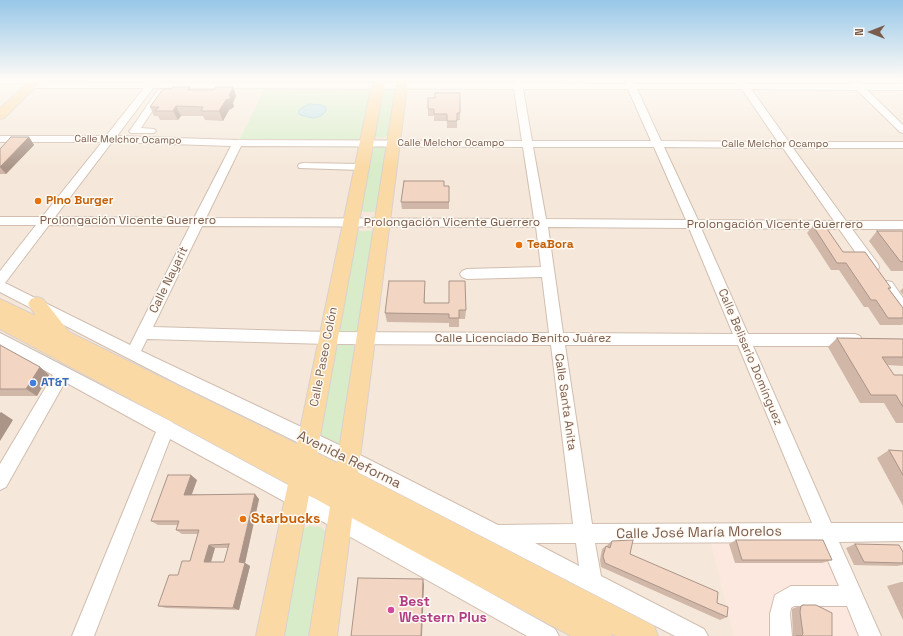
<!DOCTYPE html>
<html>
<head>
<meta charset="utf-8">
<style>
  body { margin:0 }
  #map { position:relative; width:903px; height:636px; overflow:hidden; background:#fdf6ec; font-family:"Space Grotesk",sans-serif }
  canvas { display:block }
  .north { position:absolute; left:851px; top:12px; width:40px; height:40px; -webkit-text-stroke:3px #fffaf3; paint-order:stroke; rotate:270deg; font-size:11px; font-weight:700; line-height:16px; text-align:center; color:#7a5c4d }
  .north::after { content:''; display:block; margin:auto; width:14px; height:18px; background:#7a5c4d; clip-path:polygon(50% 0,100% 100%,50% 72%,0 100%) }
</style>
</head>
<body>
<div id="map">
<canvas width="903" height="636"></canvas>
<div class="north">N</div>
</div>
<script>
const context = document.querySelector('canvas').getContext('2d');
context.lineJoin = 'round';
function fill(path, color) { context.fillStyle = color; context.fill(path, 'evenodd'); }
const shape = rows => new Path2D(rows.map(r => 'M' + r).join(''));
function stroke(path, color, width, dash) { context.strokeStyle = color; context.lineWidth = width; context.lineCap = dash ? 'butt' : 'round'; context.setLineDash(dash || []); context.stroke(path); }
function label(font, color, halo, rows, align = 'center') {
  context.font = font + ' "Space Grotesk",sans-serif'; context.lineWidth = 3; context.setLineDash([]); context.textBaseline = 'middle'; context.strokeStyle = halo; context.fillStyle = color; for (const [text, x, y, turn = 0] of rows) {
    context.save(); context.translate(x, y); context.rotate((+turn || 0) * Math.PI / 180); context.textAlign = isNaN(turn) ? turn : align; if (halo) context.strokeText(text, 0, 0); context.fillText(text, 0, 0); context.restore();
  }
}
const residential = shape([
  [0,79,903,79,903,636,0,636]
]);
const commercial = shape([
  [818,541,859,636,734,636,711,543]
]);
const green = shape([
  [265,88,373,88,360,140,240,139],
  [392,89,395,91,390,134,383,138,376,137,374,136,381,92,384,90],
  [373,146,382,146,387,151,378,208,374,212,365,212,360,210],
  [357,231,377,231,348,447,317,434],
  [309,526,321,527,327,534,313,636,277,636,302,530]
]);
const water = shape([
  [309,104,322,105,326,108,326,111,321,116,313,118,300,115,298,111,300,109,309,104]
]);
const minor = shape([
  [0,79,41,79,40,82,38,82,148,83,151,79,159,79,157,83,513,83,513,79,521,79,522,83,626,84,625,81,626,79,631,79,635,84,738,84,737,82,741,79,744,80,747,84,852,84,856,81,861,84,903,84,903,90,867,90,903,125,903,133,900,132,857,90,751,89,789,142,903,142,903,148,793,148,846,221,903,221,903,229,852,229,878,264,879,267,878,270,873,272,868,270,839,229,701,228,748,334,855,334,860,336,862,340,860,344,855,346,753,346,831,523,903,523,903,541,839,542,881,636,859,636,847,606,794,606,791,608,790,614,792,636,770,636,770,614,775,595,791,586,839,586,820,542,595,543,601,576,704,629,708,636,675,636,342,464,180,385,0,292,0,271,36,225,0,225,0,217,42,217,102,142,0,142,0,136,106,136,144,88,32,88,28,85,31,83,0,83,0,79],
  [153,88,514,89,522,141,237,140,117,136,153,88],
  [523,89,628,89,651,141,532,141,523,89],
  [637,89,742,89,778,142,661,141,637,89],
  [112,142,231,146,194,218,55,217,112,142],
  [241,146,523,147,534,219,206,218,241,146],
  [533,147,654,147,686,220,546,219,533,147],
  [664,147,783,148,834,221,698,220,664,147],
  [49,225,190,226,130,345,5,283,49,225],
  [202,226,536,227,541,267,467,269,462,271,460,274,462,277,467,279,542,277,549,333,328,332,153,327,202,226],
  [548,227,689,228,733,334,563,333,548,227],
  [147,339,328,344,551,345,573,524,498,525,354,452,141,351,147,339],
  [565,345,738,345,812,523,592,524,565,345],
  [535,543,576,543,579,566,535,543],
  [161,89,165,92,141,128,154,129,156,131,154,133,131,133,129,131,131,129,158,90,161,89],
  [303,163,361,164,366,167,361,170,299,168,298,166,299,164,303,163],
  [887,281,892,282,903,298,903,313,898,312,880,286,882,282,887,281],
  [0,333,172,422,173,423,303,493,345,512,555,629,559,636,527,636,331,526,291,505,170,439,94,636,72,636,156,432,65,382,6,487,0,490,0,464,53,375,0,346,0,333]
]);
const major = shape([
  [32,79,44,79,4,118,0,119,0,108,32,79],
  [373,79,385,79,317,453,337,463,397,79,408,79,358,473,654,626,658,636,616,636,610,633,612,636,571,636,352,518,337,636,309,636,330,507,309,495,284,636,256,636,288,484,0,329,0,299,36,316,28,304,31,299,37,297,43,299,69,332,297,444,373,79]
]);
const wall = shape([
  [354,79,366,79,366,80,354,80],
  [421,79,437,79,437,80],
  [524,79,554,79,553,81,524,81],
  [581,79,611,79,611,80,582,80],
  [190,87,191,90,214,90,233,87,236,96,233,103,234,107,229,110,223,121,205,120,203,116,181,116,178,120,160,120,158,116,154,116,150,107,171,89],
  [460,93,460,120,457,120,457,128,447,128,447,121,434,121,434,116,428,116,428,109,435,98],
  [29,137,34,145,6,174,0,174,0,149],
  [444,186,449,186,449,209,402,209,401,202],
  [813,226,843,252,891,288,889,289,903,308,903,324,902,325,880,325,868,307,864,307,839,270,831,270,807,233],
  [877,231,903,231,903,271,891,271,869,241],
  [425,281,425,303,466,310,465,319,459,319,459,327,449,327,449,323,387,322,385,313],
  [903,288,903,295,900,291],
  [837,338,903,339,903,366,887,365,894,375,903,375,903,423,896,423,884,403,860,403,828,347],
  [0,345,40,367,49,375,37,396,0,396],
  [889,450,903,451,903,506,877,458],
  [197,480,192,494,259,499,245,563,250,566,239,610,166,608,158,606,178,575,190,561,198,534,182,534,176,530,177,525,158,525,151,521],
  [215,548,228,548,224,562,211,562],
  [736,540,832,560,822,563,735,563,729,544],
  [612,541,630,554,717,603,727,617,720,620,601,567,600,560,602,549,606,546,607,546,608,544],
  [855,544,903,552,903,565,897,566,854,565,846,548],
  [901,582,903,582,903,620,887,586],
  [803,605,832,636,793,636,792,614,792,609,794,608]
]);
const shadedWall = shape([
  [233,87,236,96,233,103,234,107,229,110,223,121,219,111],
  [176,106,181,116,178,120,173,111],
  [29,137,34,145,6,174,0,167],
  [40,367,49,375,37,396,26,389],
  [1,412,13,420,0,441,0,413],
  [191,475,197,480,190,499,184,495],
  [255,494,259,499,245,563,250,566,239,610,233,608,239,562],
  [209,545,215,548,210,565,204,562],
  [423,579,424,585,422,636,421,636]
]);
const building = shape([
  [173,87,190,87,188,90,214,90,216,87,233,87,229,95,231,98,226,100,219,111,201,111,203,107,176,106,173,111,155,111,159,107,150,107,163,89,171,89,173,87],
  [435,93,460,93,460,113,457,113,457,121,447,121,447,114,434,114,434,109,428,109,428,98,435,98,435,93],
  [11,137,29,137,0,167,0,149,11,137],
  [404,181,444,181,444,186,449,186,449,202,401,202,404,181],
  [813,226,825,226,843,252,865,252,891,288,888,288,903,308,903,318,888,318,876,300,871,300,846,263,837,263,813,226],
  [877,231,903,231,903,262,900,261,877,231],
  [389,281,425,281,424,303,449,303,449,281,465,281,466,310,459,310,459,318,449,318,449,314,385,313,389,281],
  [837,338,903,339,903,357,882,357,894,375,903,375,903,407,896,395,871,395,837,338],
  [0,345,40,367,26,389,0,389,0,345],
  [889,450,903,451,903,475,889,450],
  [168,475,191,475,184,495,255,494,239,562,245,563,233,608,158,606,169,575,178,575,182,561,190,561,199,530,176,530,179,521,151,521,168,475],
  [229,544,224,562,204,562,209,545,229,544],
  [633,540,630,554,718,592,717,603,728,607,727,617,605,563,603,556,606,546,610,548,612,541,633,540],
  [736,540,823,540,832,560,742,560,736,540],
  [855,544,899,545,903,552,903,563,864,562,855,544],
  [358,578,423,579,421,636,351,636,358,578],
  [803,605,816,605,832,613,832,636,796,636,801,636,803,634,800,612,801,606,803,605]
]);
const markers = [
  [38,201,4,"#e8710a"],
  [519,245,4,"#e8710a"],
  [33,383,4,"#3f7fe0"],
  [243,519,4,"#e8710a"],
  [391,610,4,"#d1479c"]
];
const farStreetnames = [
  ["Calle Melchor Ocampo",128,140,1],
  ["Calle Melchor Ocampo",451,143],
  ["Calle Melchor Ocampo",775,144]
];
const foodNames = [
  ["Pino Burger",46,201],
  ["TeaBora",527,245]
];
const streetNames = [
  ["Prolongación Vicente Guerrero",128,221],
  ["Prolongación Vicente Guerrero",452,223],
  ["Prolongación Vicente Guerrero",775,225],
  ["Calle Nayarit",169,280,-64],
  ["Calle Licenciado Benito Juárez",523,339],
  ["Calle Paseo Colón",324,357,-79],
  ["Calle Belisario Domínguez",750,357,67],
  ["Calle Santa Anita",565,402,82]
];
const shopNames = [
  ["AT&T",41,383]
];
const nearStreetnames = [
  ["Avenida Reforma",349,460,26],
  ["Calle José María Morelos",699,533,-1]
];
const nearFoodnames = [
  ["Starbucks",251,519]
];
const nearHotelnames = [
  ["Best",399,602],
  ["Western Plus",399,618]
];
fill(residential, '#f5e8da');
fill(commercial, '#fde8e0');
fill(green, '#d8ecc9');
fill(water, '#bfe3e8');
stroke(water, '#a5d3da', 1);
stroke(minor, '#d1beb0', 2);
stroke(major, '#dad1cd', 2);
fill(minor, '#fff');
fill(major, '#fbd9a5');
fill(wall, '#d1b7a8');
fill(shadedWall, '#aa9588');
fill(building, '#f3d5c3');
stroke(building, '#aa9588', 1);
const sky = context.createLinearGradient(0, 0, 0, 168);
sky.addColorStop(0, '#97c7e8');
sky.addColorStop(0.47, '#fefbf6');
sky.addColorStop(1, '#fefbf600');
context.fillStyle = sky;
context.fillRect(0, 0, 903, 168);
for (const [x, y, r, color] of markers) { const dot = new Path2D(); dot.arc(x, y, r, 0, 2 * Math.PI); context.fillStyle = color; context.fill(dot); stroke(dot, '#fffaf3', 1.5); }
label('10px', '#7a5c4d', '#fffaf3', farStreetnames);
label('bold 12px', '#c56008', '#fffaf3', foodNames, 'left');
label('12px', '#7a5c4d', '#fffaf3', streetNames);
label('bold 12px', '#366cbe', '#fffaf3', shopNames, 'left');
label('14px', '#7a5c4d', '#fffaf3', nearStreetnames);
label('bold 14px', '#c56008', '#fffaf3', nearFoodnames, 'left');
label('bold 14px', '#b23c85', '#fffaf3', nearHotelnames, 'left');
</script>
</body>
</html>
